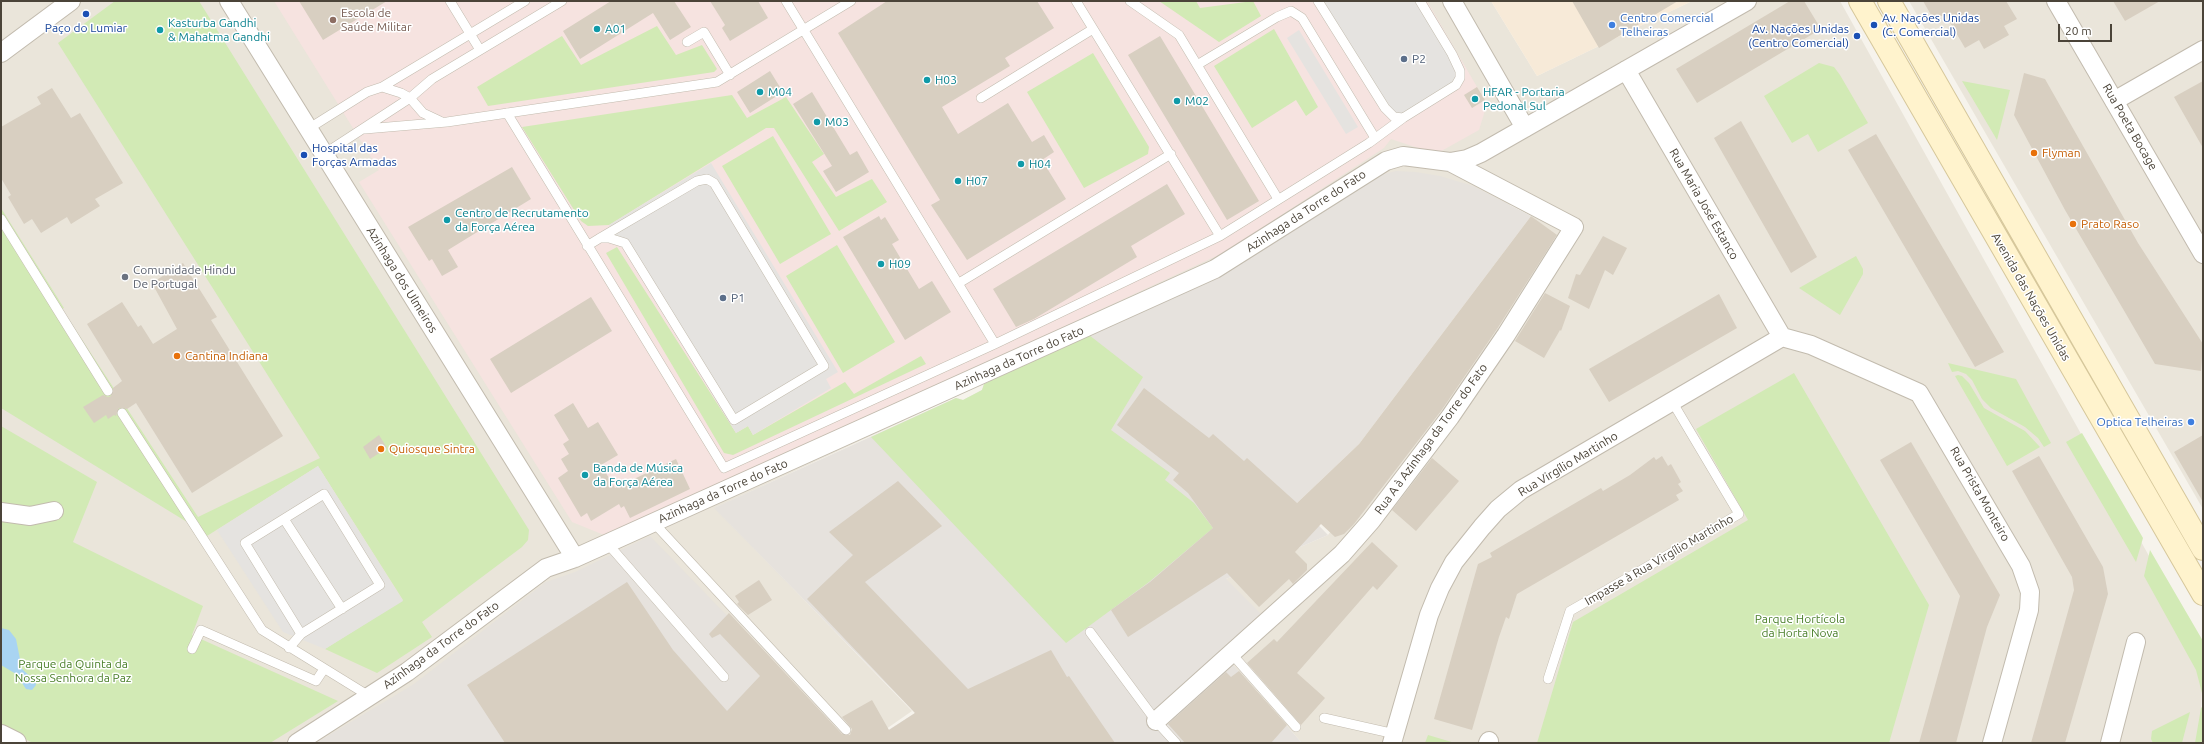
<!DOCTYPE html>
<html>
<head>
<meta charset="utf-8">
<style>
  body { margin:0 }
  #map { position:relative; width:2204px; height:744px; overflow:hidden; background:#f6f3ec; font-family:Ubuntu,sans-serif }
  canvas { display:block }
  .frame { position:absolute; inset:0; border:2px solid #4b4439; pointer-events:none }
  .scale { position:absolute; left:2058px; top:24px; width:54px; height:18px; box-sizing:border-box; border:2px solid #4b4439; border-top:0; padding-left:5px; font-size:12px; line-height:14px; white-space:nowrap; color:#4b4439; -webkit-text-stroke:3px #fff; paint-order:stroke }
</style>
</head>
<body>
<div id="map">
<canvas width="2204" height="744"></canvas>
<div class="frame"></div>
<div class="scale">20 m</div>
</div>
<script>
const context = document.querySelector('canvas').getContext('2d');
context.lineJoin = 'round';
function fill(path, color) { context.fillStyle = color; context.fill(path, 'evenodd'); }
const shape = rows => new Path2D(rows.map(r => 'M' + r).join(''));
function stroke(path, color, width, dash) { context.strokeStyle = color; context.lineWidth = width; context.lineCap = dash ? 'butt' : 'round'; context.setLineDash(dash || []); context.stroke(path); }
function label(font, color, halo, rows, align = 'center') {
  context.font = font + ' Ubuntu,sans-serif'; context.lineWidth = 3; context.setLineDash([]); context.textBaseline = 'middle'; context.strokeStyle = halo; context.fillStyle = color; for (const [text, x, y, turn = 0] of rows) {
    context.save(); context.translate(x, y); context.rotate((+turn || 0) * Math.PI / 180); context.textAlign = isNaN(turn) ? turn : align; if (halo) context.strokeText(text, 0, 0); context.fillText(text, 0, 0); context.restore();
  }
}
const residential = shape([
  [1,1,1491,1,1537,76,1692,1,1840,1,2203,653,2200,743,1302,743,1222,654,1226,579,1328,535,1557,236,1531,216,1511,205,1089,335,715,508,912,711,866,743,1,743],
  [1909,1,2203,1,2203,509]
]);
const commercial = shape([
  [1491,1,1692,1,1537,76]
]);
const industrial = shape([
  [1396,171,1416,172,1440,176,1473,186,1531,216,1359,444,1297,503,1328,535,1226,579,1263,616,1223,654,1302,743,868,743,915,713,714,508,956,398,963,400,982,390,984,384,1089,335,1381,175],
  [650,536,850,743,316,743,414,684,546,582,575,572]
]);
const medical = shape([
  [274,1,1427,1,1487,104,1479,130,1436,154,1391,139,1384,148,1225,252,609,537,572,522,359,182,379,170]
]);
const green = shape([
  [115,1,199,1,529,530,528,540,522,547,422,622,432,637,377,673,325,649,403,600,318,466,199,541,187,522,1,408,1,208,64,308,62,309,198,517,320,458,58,43],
  [1159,1,1196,1,1200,8,1253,1,1261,16,1219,42],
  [657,26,676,55,702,45,717,69,714,72,488,106,477,87,562,36,581,65],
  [1274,29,1318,107,1306,116,1296,100,1252,128,1214,66],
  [1093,53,1149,147,1148,154,1084,188,1027,92],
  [1819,63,1834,67,1840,75,1868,123,1818,152,1808,134,1792,143,1764,96],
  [1962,81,2010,90,1997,140],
  [732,95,747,118,786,97,824,154,812,162,836,197,872,179,887,202,839,231,774,128,766,128,609,225,588,226,581,221,522,127],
  [773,136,831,234,780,264,722,166],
  [837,245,895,342,843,373,786,276],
  [617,247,736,433,748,426,753,435,845,382,854,394,921,356,926,364,733,455,724,453,606,253],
  [1856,256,1863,269,1863,274,1840,315,1799,288],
  [1089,335,1143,377,1111,430,1170,473,1165,480,1194,503,1213,528,1149,582,1066,643,871,437,956,398,963,400,982,390,984,384],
  [1948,363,2016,379,2051,443,2044,447,2038,438,2025,427,1991,408,1982,399,1972,380,1966,374,1958,371,1952,372],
  [1794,373,1929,605,1889,743,1537,743,1573,622,1748,520,1696,429],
  [1958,375,1962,376,1969,383,1984,408,2025,431,2040,447,2007,466,1955,376],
  [1,426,97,482,73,542,203,606,192,635,338,701,270,743,33,743,1,727],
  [2082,433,2143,538,2136,562,2066,442],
  [2150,550,2203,641,2203,697,2196,670,2144,576],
  [2203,706,2203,743,2195,743,2201,708],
  [2190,712,2182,743,2153,743,2151,739,2152,731],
  [1428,735,1455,743,1425,743]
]);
const parking = shape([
  [1319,1,1419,1,1452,55,1459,78,1403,118,1394,116],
  [1299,30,1358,127,1346,134,1287,38],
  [711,163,838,372,826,379,831,388,753,435,748,426,736,433,609,225],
  [318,466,403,601,325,649,283,632,217,530]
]);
const water = shape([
  [1,628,9,630,16,639,22,669,35,681,36,685,32,690,26,689,16,674,1,665]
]);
const building = shape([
  [299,1,387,1,323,40],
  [611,1,674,1,691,27,670,40,653,13,580,59,563,31],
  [710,1,758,1,768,18,730,41,722,28,725,25],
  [887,1,1037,1,1054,28,1005,58,1010,66,942,107,958,134,1008,103,1032,142,1044,135,1054,152,1042,160,1066,199,967,260,931,205,940,200,838,33],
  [1572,1,1678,1,1599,48],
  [1790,1,1804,1,1821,29,1697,103,1676,69],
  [1923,1,2006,1,2017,19,2004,26,2009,35,1984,49,1979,40,1965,48,1945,14,1934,20],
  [2113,1,2160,1,2125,21],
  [1160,36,1259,201,1227,220,1128,55],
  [770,71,783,92,750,113,737,92],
  [2024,73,2045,79,2138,243,2203,344,2201,371,2155,364,2126,314,2065,210,2014,115],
  [2203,81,2203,148,2174,97],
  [1477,87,1485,100,1472,108,1464,95],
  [52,88,71,118,80,113,123,183,95,199,100,206,71,224,67,217,41,233,32,219,24,224,8,197,11,195,1,178,1,127,41,104,37,97],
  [812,92,850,155,857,151,869,172,836,192,823,171,832,166,793,104],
  [1741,121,1817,257,1791,273,1714,138],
  [1876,134,2004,352,1975,367,1848,150],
  [512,167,531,199,448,250,458,267,442,276,432,259,429,261,408,227],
  [1167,184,1185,214,1131,246,1137,257,1034,319,1016,327,993,289],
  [879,216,881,220,885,217,899,240,892,244,919,289,932,281,951,312,905,340,843,237],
  [1531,216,1557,235,1497,329,1441,411,1354,524,1344,534,1335,537,1321,524,1295,552,1307,564,1307,570,1293,584,1289,579,1259,607,1227,573,1128,637,1111,610,1150,582,1213,528,1188,493,1173,480,1179,473,1117,425,1144,388,1209,438,1213,434,1244,461,1247,458,1297,503,1359,444],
  [1603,236,1627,248,1613,275,1605,270,1589,309,1568,298,1576,274,1580,275],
  [183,263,217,317,211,320,283,436,192,493,136,403,127,409,119,408,116,416,114,415,108,419,106,415,94,423,83,407,103,395,108,397,111,396,113,388,122,381,87,324,122,302,138,327,141,325,153,344,177,329,152,283],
  [1545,293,1570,306,1561,331,1560,330,1544,358,1515,341],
  [1719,294,1737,328,1609,402,1589,369],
  [591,297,612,331,511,393,490,359],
  [573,403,588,428,598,422,618,455,601,465,615,488,676,459,690,489,630,518,624,506,621,508,619,504,591,521,587,513,581,517,558,478,568,471,561,459,569,454,563,444,569,440,554,415],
  [379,435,387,448,370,459,363,447],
  [2203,435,2203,502,2174,452],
  [1911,442,2000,595,1987,627,1956,743,1919,743,1960,596,1880,460],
  [1662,456,1668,466,1671,464,1681,482,1678,484,1683,491,1676,495,1679,500,1517,594,1509,619,1506,617,1499,637,1472,730,1434,719,1478,564,1492,557,1490,553,1601,488,1603,491,1630,475,1654,457,1656,460],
  [2039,456,2103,567,2108,594,2065,743,2031,743,2074,590,2072,577,2012,471],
  [1432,458,1459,481,1416,531,1392,510],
  [898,481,942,526,865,582,968,689,1051,650,1067,677,1069,676,1115,743,505,743,467,685,627,582,673,650,727,711,760,676,720,634,712,638,709,634,729,613,842,734,850,735,852,729,842,717,872,700,889,730,915,713,807,599,853,555,829,532],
  [1372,542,1398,566,1377,590,1373,586,1297,673,1325,698,1301,725,1247,663,1274,639,1277,642],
  [759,580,772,600,748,615,737,604,739,602,735,596],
  [1239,671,1287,725,1271,743,1185,743,1168,724,1226,672,1231,677]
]);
const service = shape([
  [450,1,480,50],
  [786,1,995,344],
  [1076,1,1220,236],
  [1130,1,1179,35,1278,199],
  [1318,1,1385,108,1394,117,1403,118,1456,85,1460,78,1460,71,1452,54,1420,1],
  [687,42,704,32,730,75],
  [1197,65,1277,17,1291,11,1302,18,1375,138],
  [382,87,401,93,410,98,423,113,440,121],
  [981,98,1093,29],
  [507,113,724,468,995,344,1220,236,1369,143,1403,118],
  [308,129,367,92,382,87,525,1],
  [365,129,447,122,717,82,851,1],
  [324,154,410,98,432,79,562,1],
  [1,219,108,391],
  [587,246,600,238,697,181,707,179,714,183,824,366,734,420,625,243,609,238,600,238],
  [959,283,1171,154],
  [122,413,262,630,369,696],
  [284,519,342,609],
  [654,523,846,730],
  [608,544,724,677],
  [1090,632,1156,721,1176,743],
  [289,648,301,634,380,585,324,494,245,543,301,634],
  [192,649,201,630,316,681,324,669],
  [1231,653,1296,727],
  [1548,679,1570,611,1739,514,1673,403],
  [1324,718,1395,734]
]);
const minor = shape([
  [229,1,575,558],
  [1452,1,1525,128],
  [2056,1,2203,254],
  [1,53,71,1],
  [1626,70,1782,337],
  [2114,101,2203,50],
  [1782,337,1811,345,1919,393,2021,566,2030,592,2029,610,1992,743],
  [1,512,30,516,54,511],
  [1156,721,1342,554,1371,521,1450,417,1506,335,1574,227,1450,162],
  [297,743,407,672,546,568,575,558,1215,269,1386,161,1403,156,1450,162,1467,159,1481,153,1747,1],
  [1392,743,1429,615,1440,588,1454,562,1482,527,1498,509,1521,490,1782,337],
  [1488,743,1489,741],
  [2110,743,2136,642]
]);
const tertiary = shape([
  [1,736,15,743]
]);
const secondary = shape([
  [1860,1,2203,594],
  [1889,1,2203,549]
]);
const markers = [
  [86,14,4,"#1a4fb4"],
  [333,20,4,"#8d6e63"],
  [1612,25,4,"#3f7fe0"],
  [1874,25,4,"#1a4fb4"],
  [597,29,4,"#0f9aa8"],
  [160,30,4,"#0f9aa8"],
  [1857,36,4,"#1a4fb4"],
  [1404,59,4,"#5c6f8a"],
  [927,80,4,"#0f9aa8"],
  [760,92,4,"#0f9aa8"],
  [1475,99,4,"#0f9aa8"],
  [1177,101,4,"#0f9aa8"],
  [817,122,4,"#0f9aa8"],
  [2034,153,4,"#e8710a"],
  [304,155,4,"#1a4fb4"],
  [1021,164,4,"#0f9aa8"],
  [958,181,4,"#0f9aa8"],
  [447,220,4,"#0f9aa8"],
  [2073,224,4,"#e8710a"],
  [881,264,4,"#0f9aa8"],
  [125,277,4,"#6b7280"],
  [723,298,4,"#5c6f8a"],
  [177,356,4,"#e8710a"],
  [2191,422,4,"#3f7fe0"],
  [381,449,4,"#e8710a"],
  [585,475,4,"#0f9aa8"]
];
const educationNames = [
  ["Escola de",341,13],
  ["Saúde Militar",341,27]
];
const shopNames = [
  ["Centro Comercial",1620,18],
  ["Telheiras",1620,32],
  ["Optica Telheiras",2183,422,"right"]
];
const transitNames = [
  ["Av. Nações Unidas",1882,18],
  ["(C. Comercial)",1882,32],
  ["Paço do Lumiar",86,28,"center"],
  ["Av. Nações Unidas",1849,29,"right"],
  ["(Centro Comercial)",1849,43,"right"],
  ["Hospital das",312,148],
  ["Forças Armadas",312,162]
];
const cultureNames = [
  ["Kasturba Gandhi",168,23],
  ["& Mahatma Gandhi",168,37],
  ["A01",605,29],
  ["H03",935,80],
  ["M04",768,92],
  ["HFAR - Portaria",1483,92],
  ["Pedonal Sul",1483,106],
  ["M02",1185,101],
  ["M03",825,122],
  ["H04",1029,164],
  ["H07",966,181],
  ["Centro de Recrutamento",455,213],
  ["da Força Aérea",455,227],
  ["H09",889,264],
  ["Banda de Música",593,468],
  ["da Força Aérea",593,482]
];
const serviceNames = [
  ["P2",1412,59],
  ["P1",731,298]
];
const streetNames = [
  ["Rua Poeta Bocage",2130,127,60],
  ["Rua Maria José Estanco",1704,204,60],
  ["Azinhaga da Torre do Fato",1306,211,-33],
  ["Azinhaga dos Ulmeiros",402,280,58],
  ["Avenida das Nações Unidas",2031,297,60],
  ["Azinhaga da Torre do Fato",1019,358,-24],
  ["Rua A à Azinhaga da Torre do Fato",1431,439,-54],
  ["Rua Virgílio Martinho",1568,464,-31],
  ["Azinhaga da Torre do Fato",723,491,-24],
  ["Rua Prista Monteiro",1980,494,60],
  ["Impasse à Rua Virgílio Martinho",1659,560,-30],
  ["Azinhaga da Torre do Fato",441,645,-36]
];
const foodNames = [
  ["Flyman",2042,153],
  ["Prato Raso",2081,224],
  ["Cantina Indiana",185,356],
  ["Quiosque Sintra",389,449]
];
const worshipNames = [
  ["Comunidade Hindu",133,270],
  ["De Portugal",133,284]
];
const parkNames = [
  ["Parque Hortícola",1800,619],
  ["da Horta Nova",1800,633],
  ["Parque da Quinta da",73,664],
  ["Nossa Senhora da Paz",73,678]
];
fill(residential, '#eae5da');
fill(commercial, '#f7ead8');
fill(industrial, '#e6e2dd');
fill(medical, '#f6e3e0');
fill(green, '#d2eab5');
fill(parking, '#e5e3e0');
fill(water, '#a9d4f2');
fill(building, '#d8cfc1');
stroke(service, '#c2bbae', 10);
stroke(minor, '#c2bbae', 20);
stroke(tertiary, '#c2bbae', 24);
stroke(secondary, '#d6c79b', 24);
stroke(service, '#fff', 9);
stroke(minor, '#fff', 18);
stroke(tertiary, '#fff', 22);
stroke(secondary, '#fff3cd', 22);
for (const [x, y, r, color] of markers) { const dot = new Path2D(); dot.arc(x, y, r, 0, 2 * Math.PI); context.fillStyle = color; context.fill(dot); stroke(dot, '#fff', 1.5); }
label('12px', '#785e54', '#fff', educationNames, 'left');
label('12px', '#366cbe', '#fff', shopNames, 'left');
label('12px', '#164399', '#fff', transitNames, 'left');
label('12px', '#0d838f', '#fff', cultureNames, 'left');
label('12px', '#4e5e75', '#fff', serviceNames, 'left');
label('12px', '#4b4439', '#fff', streetNames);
label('12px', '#c56008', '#fff', foodNames, 'left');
label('12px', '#5b616d', '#fff', worshipNames, 'left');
label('12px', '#4a7f2a', '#fff', parkNames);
</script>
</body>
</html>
